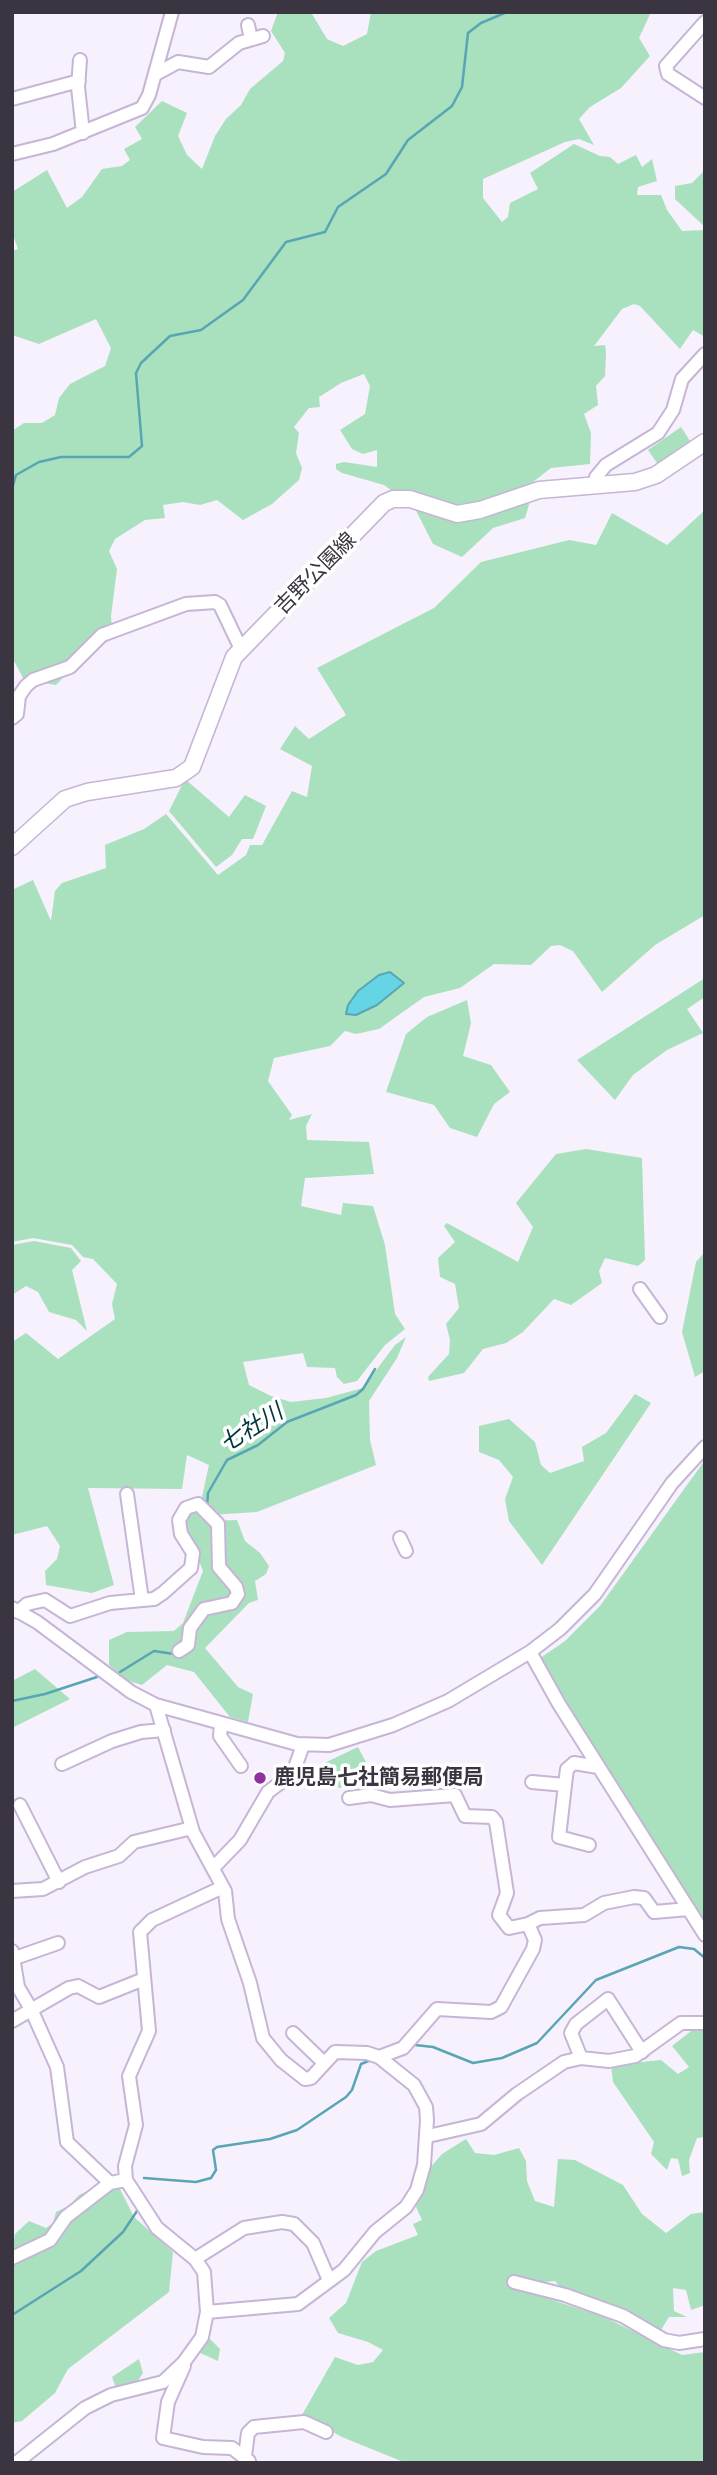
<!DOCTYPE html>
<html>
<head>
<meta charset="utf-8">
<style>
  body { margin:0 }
  #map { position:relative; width:717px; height:2475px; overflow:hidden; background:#f7f0fd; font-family:"Space Grotesk",sans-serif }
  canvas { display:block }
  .frame { position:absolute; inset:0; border:14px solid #3b3541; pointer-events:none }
</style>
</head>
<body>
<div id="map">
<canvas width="717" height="2475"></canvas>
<div class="frame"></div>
</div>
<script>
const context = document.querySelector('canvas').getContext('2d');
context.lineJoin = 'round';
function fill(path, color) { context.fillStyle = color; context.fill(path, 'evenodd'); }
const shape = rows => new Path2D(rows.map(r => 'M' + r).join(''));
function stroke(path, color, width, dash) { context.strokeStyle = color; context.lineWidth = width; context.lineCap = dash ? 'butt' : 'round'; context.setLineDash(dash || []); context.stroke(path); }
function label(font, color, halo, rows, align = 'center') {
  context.font = font + ' "Space Grotesk","Noto Sans JP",sans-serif'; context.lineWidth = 7; context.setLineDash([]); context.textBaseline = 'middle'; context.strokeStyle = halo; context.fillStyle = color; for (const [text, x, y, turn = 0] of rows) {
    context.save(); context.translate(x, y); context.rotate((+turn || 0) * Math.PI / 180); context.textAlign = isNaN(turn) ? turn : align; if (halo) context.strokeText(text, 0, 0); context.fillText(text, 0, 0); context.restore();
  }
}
const green = shape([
  [278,12,312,14,327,39,343,46,367,34,371,12,651,12,639,38,650,56,621,88,590,107,579,119,594,145,579,139,565,142,483,179,483,198,502,222,508,217,510,203,538,189,530,173,574,144,600,156,610,157,618,164,636,155,642,167,652,159,657,181,638,187,637,195,661,195,667,210,682,231,705,230,705,337,693,330,680,349,640,306,634,304,622,309,594,346,605,345,606,352,605,376,596,386,598,405,584,414,591,433,590,464,551,468,524,489,529,505,525,518,493,528,462,557,433,544,408,495,395,493,384,485,342,473,336,469,336,464,344,462,377,467,377,450,363,454,352,449,340,430,365,414,370,386,364,374,341,383,319,397,320,407,309,408,294,427,299,433,296,453,302,468,299,480,272,504,243,520,217,500,200,505,183,502,163,505,165,518,145,520,115,539,109,551,117,569,111,616,112,628,56,685,24,680,12,657,12,431,24,423,42,423,55,415,59,398,70,384,105,366,111,348,96,319,39,344,12,335,12,251,18,249,12,232,12,192,47,170,67,208,82,197,102,169,122,166,130,160,124,149,142,139,135,127,162,101,187,113,178,136,187,155,202,169,215,136,226,119,241,105,250,89,283,61,285,53,271,31],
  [705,170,705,227,675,199,675,186,692,183],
  [681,427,692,444,659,466,648,450],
  [705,510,705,915,655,945,602,992,573,951,560,945,551,946,531,965,494,964,460,988,424,997,379,1029,356,1034,345,1031,330,1046,274,1058,268,1081,292,1115,289,1120,312,1114,306,1126,307,1140,369,1142,374,1174,305,1178,301,1206,341,1215,343,1203,373,1206,385,1245,395,1314,405,1329,385,1345,357,1381,344,1384,337,1377,335,1368,307,1367,303,1353,243,1362,249,1385,271,1396,291,1402,326,1398,363,1388,395,1345,406,1337,397,1358,369,1401,370,1440,376,1465,257,1512,210,1515,200,1506,209,1465,187,1455,182,1489,88,1488,114,1585,92,1593,46,1585,45,1571,57,1559,60,1546,47,1526,12,1535,12,1342,26,1333,58,1359,115,1319,112,1304,117,1284,93,1259,83,1257,72,1245,33,1238,12,1242,12,890,33,880,51,921,55,891,62,883,106,868,105,845,144,829,166,814,218,875,246,855,250,845,262,845,292,791,307,797,312,766,280,749,295,726,309,739,346,715,317,668,434,608,481,562,569,540,596,545,612,513,667,545],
  [185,779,229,817,245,795,266,806,253,839,242,839,232,855,216,867,169,811],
  [705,978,705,997,687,1009,703,1033,667,1050,633,1075,615,1100,577,1060],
  [467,1000,471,1023,463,1056,491,1065,510,1092,494,1104,477,1137,450,1128,434,1105,386,1092,406,1034,427,1017],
  [586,1149,642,1158,645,1260,638,1266,605,1258,599,1271,602,1283,571,1305,554,1299,523,1332,506,1343,483,1349,464,1373,429,1381,428,1377,449,1354,450,1340,446,1324,459,1308,455,1284,440,1277,438,1258,455,1242,444,1226,447,1223,518,1262,533,1227,516,1203,556,1154],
  [34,1241,71,1248,81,1261,72,1270,87,1331,76,1320,49,1312,38,1292,26,1286,12,1295,12,1245],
  [703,1254,705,1371,695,1377,682,1332,696,1262],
  [635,1394,651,1403,542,1565,509,1521,505,1499,513,1477,499,1460,479,1452,479,1426,509,1419,535,1442,541,1465,550,1473,584,1461,582,1447,606,1433],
  [705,1460,705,1930,536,1661,565,1641,600,1606],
  [189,1507,205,1521,237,1520,245,1541,260,1553,269,1566,266,1574,255,1581,258,1600,249,1603,205,1648,238,1687,253,1694,248,1722,230,1717,194,1672,167,1665,142,1685,126,1680,109,1665,109,1640,127,1632,174,1631,183,1623,203,1571,194,1547,173,1521,179,1511],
  [35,1669,70,1699,12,1728,12,1681],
  [358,1747,375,1779,341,1788,323,1784,318,1766],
  [695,2028,705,2029,705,2137,697,2138,689,2160,690,2173,682,2176,678,2159,671,2158,667,2170,651,2154,654,2142,613,2082,611,2065,661,2060,678,2074,689,2067,672,2046],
  [466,2139,475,2153,494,2155,519,2148,526,2161,527,2181,535,2201,554,2207,558,2159,575,2160,623,2185,642,2214,666,2233,691,2214,705,2212,705,2305,691,2310,686,2290,673,2288,674,2311,687,2317,669,2317,661,2330,642,2319,565,2293,555,2281,534,2283,530,2293,602,2316,682,2355,705,2352,705,2463,406,2463,342,2437,302,2415,335,2357,358,2365,373,2362,383,2350,368,2342,338,2333,329,2318,346,2303,362,2262,376,2251,418,2235,413,2224,422,2220,416,2207,429,2169,442,2154],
  [107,2182,117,2183,134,2217,173,2252,169,2292,68,2369,55,2393,22,2421,12,2423,12,2252,15,2234,29,2221,46,2228,53,2223,56,2212,70,2205,79,2195],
  [207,2336,220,2349,218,2361,198,2352],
  [139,2359,143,2373,135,2385,116,2388,112,2377]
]);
const water = shape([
  [390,972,404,983,377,1005,356,1015,346,1014,348,1005,358,991,379,975,390,972]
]);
const stream = shape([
  [12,489,16,475,39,462,61,457,129,457,142,446,136,373,141,363,170,336,201,330,243,300,286,242,325,232,338,207,386,174,408,140,452,106,462,87,468,33,481,23,507,12],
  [207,1507,208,1493,227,1460,258,1445,287,1422,356,1395,363,1389,375,1369],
  [120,1672,154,1651,174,1654],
  [12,1701,45,1694,97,1677],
  [415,2045,433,2047,473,2063,502,2058,537,2043,596,1980,679,1947,694,1949,705,1958],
  [144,2178,196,2182,211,2178,216,2170,213,2150,217,2147,270,2139,297,2130,346,2097,352,2090,361,2064,371,2060],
  [12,2315,81,2271,123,2232,137,2211]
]);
const minor = shape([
  [705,22,666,66,668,74,705,98],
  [248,25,251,39],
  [80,60,78,87,83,133],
  [156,74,178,62,209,67,239,43,263,36],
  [12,99,79,81],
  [12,154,53,144,142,108,149,95,172,12],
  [595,486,596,477,606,465,658,433,673,410,682,379,705,354],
  [12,718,17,714,19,696,26,686,33,680,70,667,102,635,186,604,215,602,220,605,241,649],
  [640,1289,660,1317],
  [400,1538,406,1551],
  [142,1600,154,1599,163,1593,191,1568,193,1553,181,1534,179,1520,186,1508,198,1504,218,1524,219,1567,236,1587,238,1594,232,1603,204,1609,190,1628,188,1645,179,1651],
  [12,1608,37,1622,131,1692,156,1705,297,1744,329,1745,393,1725,448,1701,530,1652,560,1629,595,1594,672,1483,705,1447],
  [18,1612,27,1604,45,1600,70,1616,110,1603,142,1600,127,1494],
  [530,1652,559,1704,705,1935],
  [156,1705,193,1832,225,1891,228,1919,250,1983,263,2038,281,2060,305,2079,311,2078,335,2052,367,2053,379,2057,414,2085,426,2107,427,2120,424,2165,417,2190,406,2207,375,2232,344,2270,298,2304,207,2312],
  [221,1724,220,1736,241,1766],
  [62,1764,112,1741,141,1732,164,1730],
  [532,1782,565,1785],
  [349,1798,371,1795,390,1800,455,1795,465,1816,492,1817,496,1822,507,1893,499,1915,509,1928,528,1924,535,1940,533,1949,501,2007,491,2012,437,2009,403,2048,379,2057],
  [20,1805,59,1882],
  [589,1845,559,1837,565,1785,567,1769,574,1763,598,1767],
  [214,1867,240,1840,268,1792,293,1773,303,1745],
  [12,1891,43,1889,85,1867,119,1856,134,1842,192,1828],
  [528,1924,540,1918,584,1915,604,1903,634,1897,644,1898,654,1912,689,1909],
  [12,1951,18,1987,31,2009,57,2067,67,2142,110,2183,126,2180],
  [15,1958,58,1943],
  [12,2021,69,1988,78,1986,99,1997,144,1979],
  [293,2033,323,2062],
  [581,2058,571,2033,576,2024,608,1999,642,2052],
  [428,2136,481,2124,517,2094,564,2062,581,2058,609,2061,635,2056,681,2023,705,2023],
  [12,2258,50,2240,66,2217,110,2183],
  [195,2259,244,2228,282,2222,294,2224,313,2243,329,2280],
  [514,2282,565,2295,623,2316,664,2340,679,2343,705,2339],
  [184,2366,168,2402,163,2438,203,2447,232,2448,249,2461],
  [245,2456,248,2433,254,2427,304,2422,326,2432],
  [16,2463,85,2408,111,2395,163,2382,184,2362,202,2337,207,2312,204,2272,195,2259,157,2228,126,2180,125,2166,136,2125,129,2076,149,2031,140,1932,152,1920,223,1887]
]);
const major = shape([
  [12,847,65,799,87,792,176,778,192,767,234,657,384,503,393,499,410,499,457,514,480,510,539,490,635,482,656,475,705,442]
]);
const markers = [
  [260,1778,7,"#8e329d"]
];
const streetNames = [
  ["吉野公園線",316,574,-45]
];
const poiNames = [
  ["鹿児島七社簡易郵便局",274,1778]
];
const waterNames = [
  ["七社川",252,1429,-32]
];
fill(green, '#a9e1be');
fill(water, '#65d5e6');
stroke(water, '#58a5b4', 2);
stroke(stream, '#58a5b4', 2.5);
stroke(minor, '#c6b5d5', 16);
stroke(major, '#c6b5d5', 19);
stroke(minor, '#fff', 12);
stroke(major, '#fff', 16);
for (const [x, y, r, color] of markers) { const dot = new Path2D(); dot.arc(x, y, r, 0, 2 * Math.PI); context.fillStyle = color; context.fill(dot); stroke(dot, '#fff', 2.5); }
label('21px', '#3b3541', '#fff', streetNames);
label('bold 21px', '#3b3541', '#fff', poiNames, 'left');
label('italic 23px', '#00363d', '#fff', waterNames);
</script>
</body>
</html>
